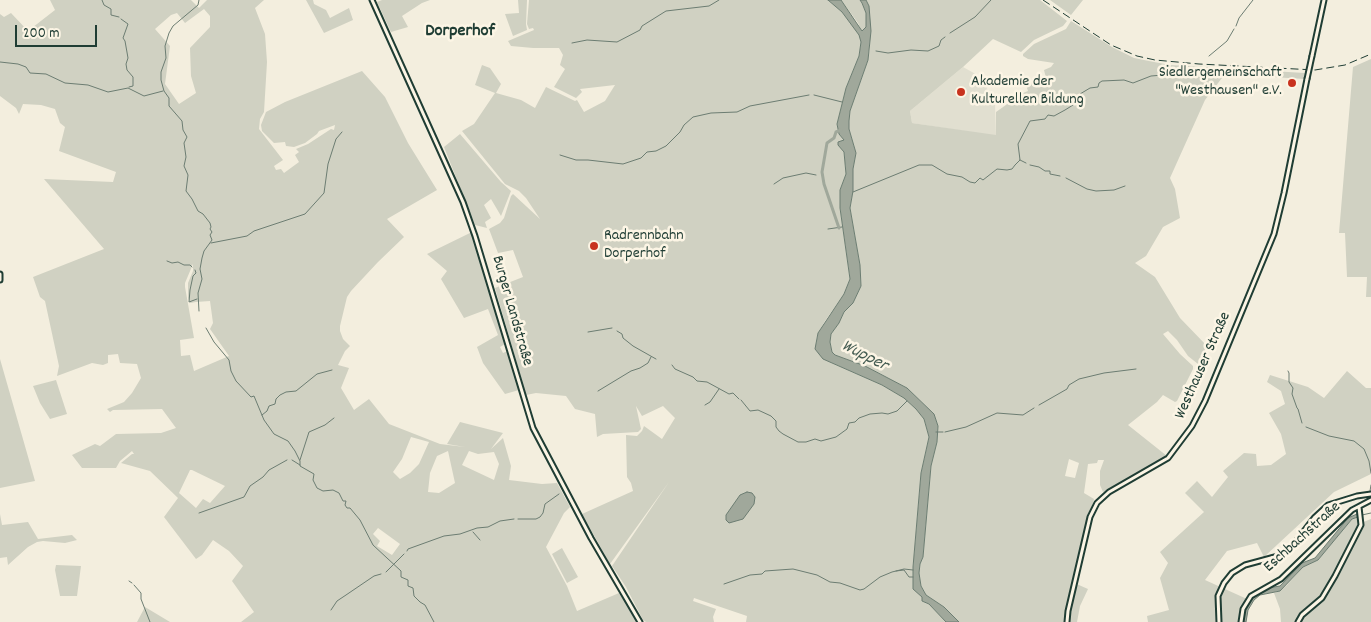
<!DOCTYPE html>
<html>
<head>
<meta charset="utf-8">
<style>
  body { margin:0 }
  #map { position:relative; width:1371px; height:622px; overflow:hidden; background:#f3eede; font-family:Dekko,sans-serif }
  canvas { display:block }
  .scale { position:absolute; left:15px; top:25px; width:82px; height:22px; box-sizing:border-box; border:2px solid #1f3d34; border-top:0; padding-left:6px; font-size:15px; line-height:18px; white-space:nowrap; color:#1f3d34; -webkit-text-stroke:4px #fcf5e5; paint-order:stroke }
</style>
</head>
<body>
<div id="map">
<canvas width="1371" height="622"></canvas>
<div class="scale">200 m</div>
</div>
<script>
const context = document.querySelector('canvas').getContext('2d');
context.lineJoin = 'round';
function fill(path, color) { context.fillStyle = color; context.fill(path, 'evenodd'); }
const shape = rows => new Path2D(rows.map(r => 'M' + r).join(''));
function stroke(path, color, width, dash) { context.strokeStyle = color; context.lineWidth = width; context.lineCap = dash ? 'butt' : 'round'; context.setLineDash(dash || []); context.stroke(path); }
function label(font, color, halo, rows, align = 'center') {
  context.font = font + ' Dekko,sans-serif'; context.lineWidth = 5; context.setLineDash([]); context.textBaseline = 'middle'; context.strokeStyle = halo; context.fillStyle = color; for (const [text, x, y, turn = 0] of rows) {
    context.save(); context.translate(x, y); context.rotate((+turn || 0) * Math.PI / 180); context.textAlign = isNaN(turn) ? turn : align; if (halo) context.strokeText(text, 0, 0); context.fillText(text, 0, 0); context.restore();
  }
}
const built = shape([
  [963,67,981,77,995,104,996,136,912,123,910,111]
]);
const green = shape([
  [50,0,191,0,199,8,207,0,264,0,255,8,265,34,267,62,264,112,260,119,259,129,283,160,274,166,276,170,281,169,284,173,299,162,295,155,299,152,296,149,308,144,331,129,334,130,335,125,319,131,317,134,305,143,294,147,286,146,285,142,274,143,262,131,261,125,266,112,285,102,362,71,385,97,408,143,437,190,387,219,404,237,378,262,351,291,347,297,340,326,340,331,343,339,350,346,345,351,338,365,349,368,341,388,354,410,369,399,389,424,440,444,465,447,447,444,460,422,503,433,491,449,503,438,511,466,509,480,542,484,557,483,570,507,564,513,546,547,567,586,577,611,619,593,638,622,241,622,254,612,232,581,243,566,229,551,213,540,202,555,196,559,164,517,178,498,150,471,121,463,132,454,134,454,132,451,120,461,116,468,82,468,72,455,95,444,100,446,116,434,161,433,176,428,162,409,113,410,110,412,107,409,124,402,132,393,141,378,137,364,120,363,118,354,108,355,108,363,103,365,92,363,57,376,59,366,45,301,40,297,33,277,104,249,44,179,113,182,116,172,59,151,65,127,60,123,55,109,41,105,23,104,19,114,16,108,0,96,0,14,4,17,11,13,28,31,55,10],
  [204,9,210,16,210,27,190,48,191,76,196,93,179,104,165,84,170,46,155,29,171,15,177,13,185,23],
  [193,264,193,271,188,283,188,298,190,303,196,302,210,301,213,323,210,329,229,356,194,371,190,355,181,356,180,340,194,338,185,287,185,283],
  [411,437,429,442,419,464,410,473,400,479,393,472,402,459],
  [448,451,455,483,439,493,428,492,430,473,437,456],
  [469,451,478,454,494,452,499,464,494,480,462,465],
  [190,470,192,470,225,486,210,503,203,499,196,508,179,493],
  [378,528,400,544,392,555,377,546,380,541,373,534],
  [306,0,313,0,314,4,326,10,330,18,349,8,353,20,324,33],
  [382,0,430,0,422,3,402,16,408,27,391,32,377,2],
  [518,0,527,0,526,24,527,30,513,36,505,14,519,13],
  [529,0,828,0,842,12,860,35,861,42,859,56,846,88,837,124,839,134,844,140,840,147,844,152,846,174,840,190,840,208,850,279,844,294,825,321,818,333,816,342,832,363,882,385,904,398,916,409,924,419,929,437,921,473,913,567,916,591,922,597,922,601,929,604,946,622,746,622,747,616,694,598,693,601,716,609,713,617,714,622,646,622,643,620,626,587,612,566,669,482,610,564,582,514,633,491,631,483,627,477,626,435,637,436,642,431,644,426,662,439,675,418,663,406,642,416,636,406,641,429,638,432,603,434,597,437,595,414,575,409,566,396,536,393,526,395,495,288,523,277,513,250,498,253,489,229,500,223,504,218,511,196,513,194,540,219,526,198,519,191,505,184,462,131,474,124,495,93,475,85,482,65,490,68,501,84,496,93,521,100,535,108,546,87,575,101,577,100,584,112,605,101,615,85,580,89,582,92,576,98,554,87,565,69,560,65,563,55,559,48,533,48,511,46,508,41,534,30,533,28,529,29,527,24],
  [841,0,860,0,862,3,866,13,866,27,863,31,861,30,858,23],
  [866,0,1040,0,1067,21,1063,26,1034,40,1021,52,993,39,963,67,910,111,912,123,996,135,996,112,1023,93,1028,91,1026,85,1031,84,1032,80,1046,78,1044,70,1051,67,1054,63,1028,59,1023,56,1023,54,1034,44,1066,29,1071,21,1112,47,1134,58,1154,62,1170,65,1305,73,1304,79,1225,74,1205,100,1170,178,1175,189,1180,218,1163,227,1146,256,1135,263,1155,277,1180,318,1207,346,1198,364,1188,356,1177,340,1168,331,1163,334,1180,354,1193,366,1193,369,1177,401,1175,402,1163,395,1157,402,1128,425,1167,456,1103,492,1100,485,1100,471,1104,460,1098,460,1097,463,1088,464,1084,493,1094,499,1072,582,1088,589,1080,606,1077,622,959,622,944,607,926,595,921,586,919,573,920,564,923,557,931,466,937,442,938,426,934,414,907,388,865,366,835,355,832,352,830,342,831,334,839,323,844,312,853,303,861,286,860,265,850,208,853,191,853,169,856,153,849,129,849,121,850,111,868,60,870,45,869,6],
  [1069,459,1079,463,1075,478,1065,476],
  [1050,0,1083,0,1071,15],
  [1371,59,1371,297,1366,297,1367,277,1347,277,1345,233,1339,233,1353,67],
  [460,134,501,182,511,191,501,216,491,199,484,205,491,218,485,222,487,228,475,225,444,147],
  [472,232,505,344,500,347,503,353,508,351,519,390,505,394,483,363,477,347,498,335,488,309,464,318,441,279,447,271,427,254],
  [0,359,35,481,0,488],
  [1347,371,1366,388,1371,388,1371,474,1334,492,1264,557,1257,543,1227,551,1205,580,1247,599,1240,611,1239,622,1148,622,1147,616,1169,610,1160,578,1168,563,1160,552,1204,512,1185,493,1197,481,1212,497,1228,477,1223,471,1244,453,1256,454,1257,466,1271,465,1286,454,1281,434,1269,413,1285,404,1281,391,1267,382,1270,375,1308,387,1324,398],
  [56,380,67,414,50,419,40,403,33,386],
  [0,514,2,525,28,522,38,539,72,535,77,540,65,543,43,541,37,542,28,547,8,565,7,557,0,558],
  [1361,516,1361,523,1371,519,1371,622,1281,622,1280,609,1274,593,1280,591,1287,585,1303,567,1318,560,1352,519],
  [562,548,578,577,567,583,552,554],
  [56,565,81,566,77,596,60,596,55,570],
  [145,607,170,622,137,622]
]);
const water = shape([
  [828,0,841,0,862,31,866,27,866,13,862,3,860,0,866,0,869,6,871,31,868,60,850,111,849,121,849,129,856,153,853,169,853,191,850,208,860,265,861,286,853,303,844,312,839,323,831,334,830,342,832,352,835,355,865,366,907,388,934,414,938,426,937,442,931,466,923,557,920,564,919,573,921,586,926,595,944,607,959,622,946,622,929,604,922,601,922,597,913,589,913,567,921,473,929,437,924,419,916,409,904,398,882,385,823,359,815,349,818,333,844,294,850,279,840,208,840,190,846,174,844,152,838,145,838,142,844,140,839,134,837,124,846,88,859,56,861,42,859,35,842,12,828,0],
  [747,492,752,493,755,497,754,504,743,519,729,523,726,520,726,515,740,495,747,492],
  [1357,514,1358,517,1352,519,1318,560,1303,567,1280,591,1260,595,1254,600,1248,610,1246,622,1243,622,1245,609,1254,595,1268,588,1280,586,1302,563,1315,558,1348,518,1357,514]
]);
const stream = shape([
  [102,0,104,5,111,9,111,15,119,17],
  [199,0,198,5,173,26,169,33,165,46,166,58,161,72,161,80,164,91,169,98,169,106,182,121,183,130,187,137,184,143,186,157,184,166,188,175,186,191,192,199,198,211,203,214,210,223,211,227,210,229,212,232,210,235,212,240,204,251,202,258,200,269,202,279,198,293,199,311],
  [121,19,128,24,123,38,125,41,128,58,126,64,127,70,133,77,133,86,129,87],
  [1236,26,1239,18,1253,0],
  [950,33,975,17,991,0],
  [572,43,587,40,617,42,640,30,642,26,666,11,709,6,719,0],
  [876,51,888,53,911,50,928,51,939,46,941,40,945,37],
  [1209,56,1227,41,1234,29],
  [0,62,18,64,26,67,30,73,46,74,65,83,88,85,108,92,128,88,144,96,163,91],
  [814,95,842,102],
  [560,155,576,160,588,160,623,164,641,158,647,152,656,151,666,146,680,132,684,125,693,117,711,113,737,112,750,106,809,95],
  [1020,160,1026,163],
  [1030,165,1039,167,1045,171,1050,171,1050,174,1060,176],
  [1066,178,1087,189,1096,191,1114,190,1125,186],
  [774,184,783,178,806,173,816,175],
  [853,192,919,165,932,165,947,174,962,177,970,182,975,183,980,178,983,180,997,169,1007,170,1012,169,1015,165,1020,160,1018,144,1030,121,1045,119,1048,115,1054,116,1065,110,1073,105,1080,94,1090,88,1098,87,1099,83,1102,81,1124,80,1133,83,1151,76,1198,72],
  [828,229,842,227],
  [211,243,247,236,254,231,305,214,324,193,328,164,336,139,342,132],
  [167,261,172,263,178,262,184,265,190,265,192,267],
  [195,270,196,273,193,276,190,290,189,302,197,299],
  [206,328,214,342,229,360,231,371,236,381,251,397,254,396,264,420,274,434,288,441,295,451,300,461,300,466,314,474,313,480,317,488,323,491,333,490,339,493,343,501,346,501,345,505,347,508,350,508,360,520,373,545,401,571,401,577,408,580,408,586,413,588,414,596,420,602,425,605,434,622],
  [617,331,622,334,623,338,633,346,656,359],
  [588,332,612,328],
  [672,365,675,369,693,377,697,381,707,382,729,394,733,393,739,399],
  [1288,371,1289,373,1289,382,1293,388,1292,394,1297,408,1298,409,1302,423],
  [598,391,631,371,640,368,648,363,651,357],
  [741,400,750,411,758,410,771,416,776,421,776,427,779,431,783,434,798,442,806,442,815,439,821,441,836,437,847,429,849,423,855,422,859,418,870,414,882,413,888,414,897,411,907,401],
  [705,405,710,402,719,389],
  [1039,405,1067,389,1069,385,1079,379,1104,373,1136,369],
  [262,415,267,411,269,406,275,404,276,399,280,395,286,392,296,391,317,374,332,370],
  [1306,427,1329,436,1354,441,1364,449,1369,461,1371,473],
  [936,432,943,432],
  [945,432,966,427,997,413,1023,415,1034,408],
  [292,460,300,465],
  [300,460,309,432,325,425,334,418],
  [1370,491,1371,485],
  [199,513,244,497,250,486,263,477,269,470,287,460],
  [1362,515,1371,513],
  [518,519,536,519,540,517,543,513,545,504,559,494],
  [473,532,480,540],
  [407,551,408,549,444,536,460,534,477,528,488,527,500,521,514,519],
  [896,571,904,570,909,577,913,577],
  [386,572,404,554],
  [129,581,132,583],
  [724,584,750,575,762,574,765,571,793,569,817,575,830,582,840,583,860,590,864,589,880,577,892,572,904,569,913,570],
  [134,585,141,593,141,599,150,622],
  [331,610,337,601,346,595,374,576,381,574]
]);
const canal = shape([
  [839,228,824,184,822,172,827,143,834,138,836,132,841,130]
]);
const secondary = shape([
  [372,0,463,202,475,236,533,428,591,538,640,622],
  [1312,56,1324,0],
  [0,274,0,280],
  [1067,622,1068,611,1090,517,1097,503,1109,492,1168,458,1192,426,1205,401,1274,234,1284,193,1307,79],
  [1219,622,1218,596,1224,583,1232,573,1245,565,1282,555,1288,552,1315,517,1328,505,1357,496,1371,494],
  [1241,622,1243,609,1251,596,1281,579,1352,510,1371,500],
  [1298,622,1302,615,1322,598,1335,576,1361,525,1359,507]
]);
const rail = shape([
  [1043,0,1111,45,1137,56,1155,60,1199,64,1315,70,1345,65,1371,54]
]);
const secondaryBridge = shape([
  [1307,79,1312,56]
]);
const markers = [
  [1292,83,5,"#c8321e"],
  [961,92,5,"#c8321e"],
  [594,246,5,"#c8321e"]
];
const poiNames = [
  ["Siedlergemeinschaft",1282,74,"right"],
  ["\"Westhausen\" e.V.",1282,92,"right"],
  ["Akademie der",971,83],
  ["Kulturellen Bildung",971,101],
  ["Radrennbahn",604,237],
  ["Dorperhof",604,255]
];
const streetNames = [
  ["Burger Landstraße",511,311,74],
  ["Westhauser Straße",1204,366,-66],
  ["Eschbachstraße",1303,538,-42]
];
const neighbourhoodNames = [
  ["Dorperhof",460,33]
];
const waterNames = [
  ["Wupper",864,357,27]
];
fill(built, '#e1dfd0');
fill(green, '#d0d1c2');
fill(water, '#a0a89b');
stroke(water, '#6c7d72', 1);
stroke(stream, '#6c7d72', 1);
stroke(canal, '#a0a89b', 3);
stroke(secondary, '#1f3d34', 7);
stroke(secondary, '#fcf5e5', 3);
stroke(rail, '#1f3d34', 1, [8, 4]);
stroke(secondaryBridge, '#1f3d34', 7, []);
stroke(secondaryBridge, '#fcf5e5', 3);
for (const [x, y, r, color] of markers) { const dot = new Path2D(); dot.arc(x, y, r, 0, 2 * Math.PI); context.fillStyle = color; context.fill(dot); stroke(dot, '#fcf5e5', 2); }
label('16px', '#1f3d34', '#fcf5e5', poiNames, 'left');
label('16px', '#1f3d34', '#fcf5e5', streetNames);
label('bold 18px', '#1f3d34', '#fcf5e5', neighbourhoodNames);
label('italic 18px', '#465d53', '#fcf5e5', waterNames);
</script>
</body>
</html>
